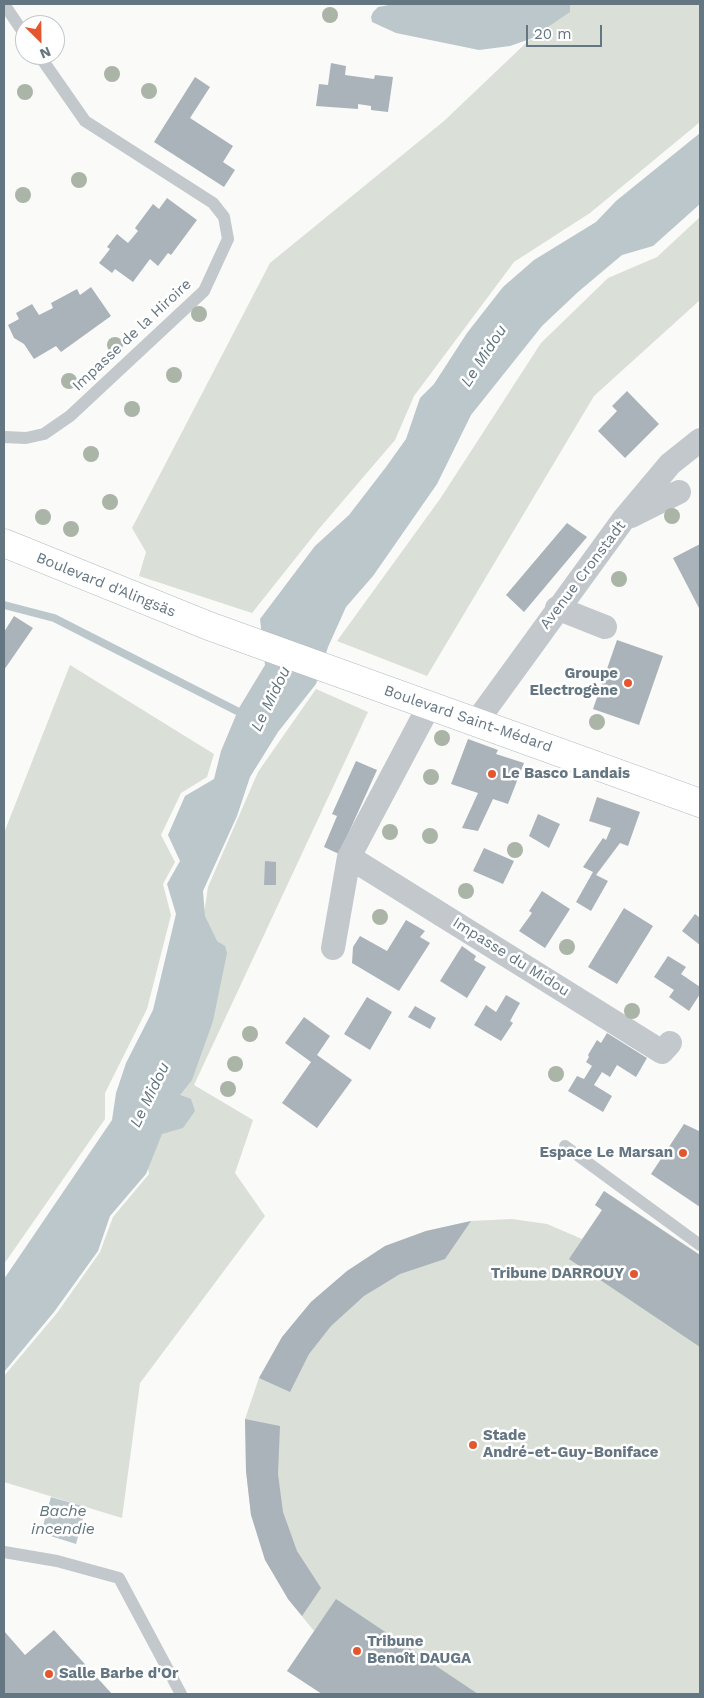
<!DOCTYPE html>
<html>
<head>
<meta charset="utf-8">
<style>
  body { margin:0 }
  #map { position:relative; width:704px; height:1698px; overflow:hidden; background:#fafaf8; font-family:"Work Sans",sans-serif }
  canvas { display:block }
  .frame { position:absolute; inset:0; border:5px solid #657683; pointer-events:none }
  .north { position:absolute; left:15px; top:15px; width:50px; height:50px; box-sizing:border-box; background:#fff; border:1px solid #c1c8cd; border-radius:50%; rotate:157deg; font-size:14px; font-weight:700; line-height:20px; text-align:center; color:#657683 }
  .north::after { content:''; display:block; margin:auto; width:18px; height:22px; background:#e4572e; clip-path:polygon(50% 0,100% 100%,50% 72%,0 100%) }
  .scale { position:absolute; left:526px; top:25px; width:76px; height:22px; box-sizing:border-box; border:2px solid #657683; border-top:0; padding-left:6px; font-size:15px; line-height:18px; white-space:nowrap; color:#657683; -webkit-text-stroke:4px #fff; paint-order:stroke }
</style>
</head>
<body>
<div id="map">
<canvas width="704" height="1698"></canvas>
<div class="frame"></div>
<div class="north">N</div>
<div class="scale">20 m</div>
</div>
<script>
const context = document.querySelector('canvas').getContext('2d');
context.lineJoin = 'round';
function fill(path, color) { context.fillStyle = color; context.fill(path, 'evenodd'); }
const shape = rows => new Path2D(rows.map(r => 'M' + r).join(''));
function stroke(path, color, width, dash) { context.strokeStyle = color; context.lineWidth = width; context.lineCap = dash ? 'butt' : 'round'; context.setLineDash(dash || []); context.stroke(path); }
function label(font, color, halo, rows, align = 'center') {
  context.font = font + ' "Work Sans",sans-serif'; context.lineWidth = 5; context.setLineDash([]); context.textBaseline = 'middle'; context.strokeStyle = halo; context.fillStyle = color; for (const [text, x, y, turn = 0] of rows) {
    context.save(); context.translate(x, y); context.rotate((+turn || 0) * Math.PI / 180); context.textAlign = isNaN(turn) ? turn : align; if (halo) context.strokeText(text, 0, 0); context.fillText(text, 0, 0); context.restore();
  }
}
const green = shape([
  [567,4,700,4,700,122,590,213,514,262,414,396,395,440,318,530,252,613,139,576,146,552,132,528,270,263,444,121],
  [700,217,700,300,594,396,427,676,337,641,440,499,541,343,608,278,657,257],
  [70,665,214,754,207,777,181,793,161,835,175,862,163,884,171,915,147,1009,105,1093,105,1119,4,1264,4,833],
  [316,689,368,712,194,1085,253,1120,235,1173,265,1216,140,1383,122,1518,4,1482,4,1376,57,1313,100,1252,113,1217,149,1174,145,1150,189,1015,208,887,258,772],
  [604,1191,700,1255,700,1694,322,1694,287,1671,314,1631,288,1599,251,1515,246,1471,245,1419,259,1378,282,1337,311,1302,347,1271,385,1246,426,1231,471,1221,512,1219,547,1224,582,1239,602,1210,595,1205]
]);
const water = shape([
  [394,4,570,4,570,12,530,39,510,46,479,50,396,33,372,22,371,17,373,12,378,7],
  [700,133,700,204,653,246,622,255,578,292,542,326,471,415,437,484,373,576,346,607,328,647,316,684,278,732,250,777,237,816,203,891,205,916,217,941,225,946,227,953,213,1021,192,1080,180,1095,191,1099,195,1111,183,1128,162,1134,146,1174,110,1216,98,1251,54,1312,4,1372,4,1279,112,1120,116,1093,126,1063,153,1010,176,914,167,884,180,861,168,835,185,796,214,779,221,751,239,708,265,665,260,619,315,546,349,515,386,467,406,439,420,398,434,384,467,333,503,287,534,260,596,222,616,201],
  [51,1497,86,1507,76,1544,41,1533]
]);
const stream = shape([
  [4,605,54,618,237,711]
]);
const building = shape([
  [331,63,346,66,345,75,374,79,375,75,393,77,388,112,371,110,371,106,358,104,358,109,316,106,319,84,328,85],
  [195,77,210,87,190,118,233,146,223,162,235,170,224,187,154,142],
  [167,198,197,220,171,255,168,253,158,266,150,259,133,282,115,269,112,273,99,263,110,249,107,247,117,234,128,243,138,231,135,228,153,204,159,209],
  [91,287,111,316,61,352,56,346,34,359,24,344,14,338,8,325,19,319,16,313,32,304,39,315,53,308,51,303,77,289,80,295],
  [627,391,659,424,625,458,598,431,617,411,612,406],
  [567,523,587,537,524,612,506,595],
  [700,544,700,610,673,558],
  [14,616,33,628,4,670,4,632],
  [617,640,663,656,639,725,593,709],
  [468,739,498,750,496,754,524,763,508,804,493,799,478,831,462,828,478,793,451,784],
  [356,761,377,770,339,854,324,847,337,816,332,814],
  [597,797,640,812,628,846,620,843,596,875,608,881,591,911,576,902,593,872,583,867,603,838,606,840,611,828,589,821],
  [538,814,560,824,549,848,529,836],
  [484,848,514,861,503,884,473,871],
  [265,861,276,862,276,885,264,885],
  [542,891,570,909,545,948,519,931,532,913,529,911],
  [624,908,653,926,617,984,588,967],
  [695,914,700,918,700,945,682,931],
  [406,920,425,931,420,937,430,943,399,991,352,963,353,947,360,936,387,951],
  [462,946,476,956,474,960,486,967,467,998,440,981],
  [668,956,686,967,681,974,700,987,700,994,689,1011,669,997,674,990,654,977],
  [506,995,520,1003,510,1021,513,1023,501,1041,474,1025,486,1005,496,1012],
  [367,997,392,1012,370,1050,344,1034],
  [415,1006,436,1018,430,1029,408,1017],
  [304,1017,330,1036,317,1055,352,1080,317,1128,282,1103,311,1062,285,1043],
  [607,1033,647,1058,636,1077,617,1065,610,1077,602,1072,594,1085,612,1096,603,1112,568,1091,577,1076,584,1079,592,1066,586,1062,589,1057,588,1055,597,1040,601,1043],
  [684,1124,699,1131,700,1129,700,1207,651,1174],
  [604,1191,700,1255,700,1347,569,1259,602,1210,595,1205],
  [471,1221,445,1259,400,1274,364,1296,331,1326,309,1354,290,1392,259,1378,282,1337,311,1302,347,1271,385,1246,426,1231],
  [245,1419,280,1426,278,1474,283,1512,297,1551,321,1588,302,1616,288,1599,265,1560,251,1515,246,1471],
  [336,1599,478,1694,322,1694,287,1671],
  [54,1630,112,1694,4,1694,4,1631,25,1655]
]);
const service = shape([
  [4,4,25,35],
  [4,437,26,438,44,434,70,416,204,291,228,239,224,217,213,203,85,121,39,55],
  [565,1146,700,1245],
  [4,1552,57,1561,119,1578,181,1694]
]);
const minor = shape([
  [631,516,679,492],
  [557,608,605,627],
  [477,721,623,520,670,464,700,440],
  [349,857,662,1052,670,1043],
  [333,948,349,857,429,706]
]);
const secondary = shape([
  [4,543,209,626,700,803]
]);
const trees = [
  [330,15],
  [112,74],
  [149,91],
  [25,92],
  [79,180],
  [23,195],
  [199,314],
  [115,345],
  [174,375],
  [69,381],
  [132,409],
  [91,454],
  [110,502],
  [672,516],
  [43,517],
  [71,529],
  [619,579],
  [597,722],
  [442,738],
  [431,777],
  [390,832],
  [430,836],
  [515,850],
  [466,891],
  [380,917],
  [567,947],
  [632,1011],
  [250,1034],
  [235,1064],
  [556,1074],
  [228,1089]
];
const markers = [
  [628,683,5,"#e4572e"],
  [492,774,5,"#e4572e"],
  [683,1153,5,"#e4572e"],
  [634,1274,5,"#e4572e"],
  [473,1445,5,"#e4572e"],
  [357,1651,5,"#e4572e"],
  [49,1674,5,"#e4572e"]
];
const streetNames = [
  ["Impasse de la Hiroire",132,335,-43],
  ["Avenue Cronstadt",583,575,-53],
  ["Boulevard d'Alingsäs",106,585,22],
  ["Boulevard Saint-Médard",468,719,19],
  ["Impasse du Midou",511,957,32]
];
const poiNames = [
  ["Groupe",618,674,"right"],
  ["Electrogène",618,691,"right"],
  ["Le Basco Landais",502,774],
  ["Espace Le Marsan",673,1153,"right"],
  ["Tribune DARROUY",624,1274,"right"],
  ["Stade",483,1436],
  ["André-et-Guy-Boniface",483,1453],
  ["Tribune",367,1642],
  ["Benoît DAUGA",367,1659],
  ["Salle Barbe d'Or",59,1674]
];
const waterNames = [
  ["Le Midou",484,356,-57],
  ["Le Midou",271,699,-64],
  ["Le Midou",150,1095,-64],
  ["Bache",63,1511],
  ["incendie",63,1529]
];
fill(green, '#dadfd7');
fill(water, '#bbc7cb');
stroke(stream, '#bbc7cb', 8);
fill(building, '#aab3b9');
stroke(secondary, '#b3babf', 29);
stroke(service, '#c3c8cc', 12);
stroke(minor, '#c3c8cc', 24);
stroke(secondary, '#fff', 28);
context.fillStyle = '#aab4a7';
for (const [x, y] of trees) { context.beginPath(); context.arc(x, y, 8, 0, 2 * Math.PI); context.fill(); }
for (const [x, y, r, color] of markers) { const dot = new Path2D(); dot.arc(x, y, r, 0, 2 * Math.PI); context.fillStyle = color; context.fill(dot); stroke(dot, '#fff', 2); }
label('15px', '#657683', '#fff', streetNames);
label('bold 15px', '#657683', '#fff', poiNames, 'left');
label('italic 16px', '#60757c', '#fff', waterNames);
</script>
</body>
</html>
